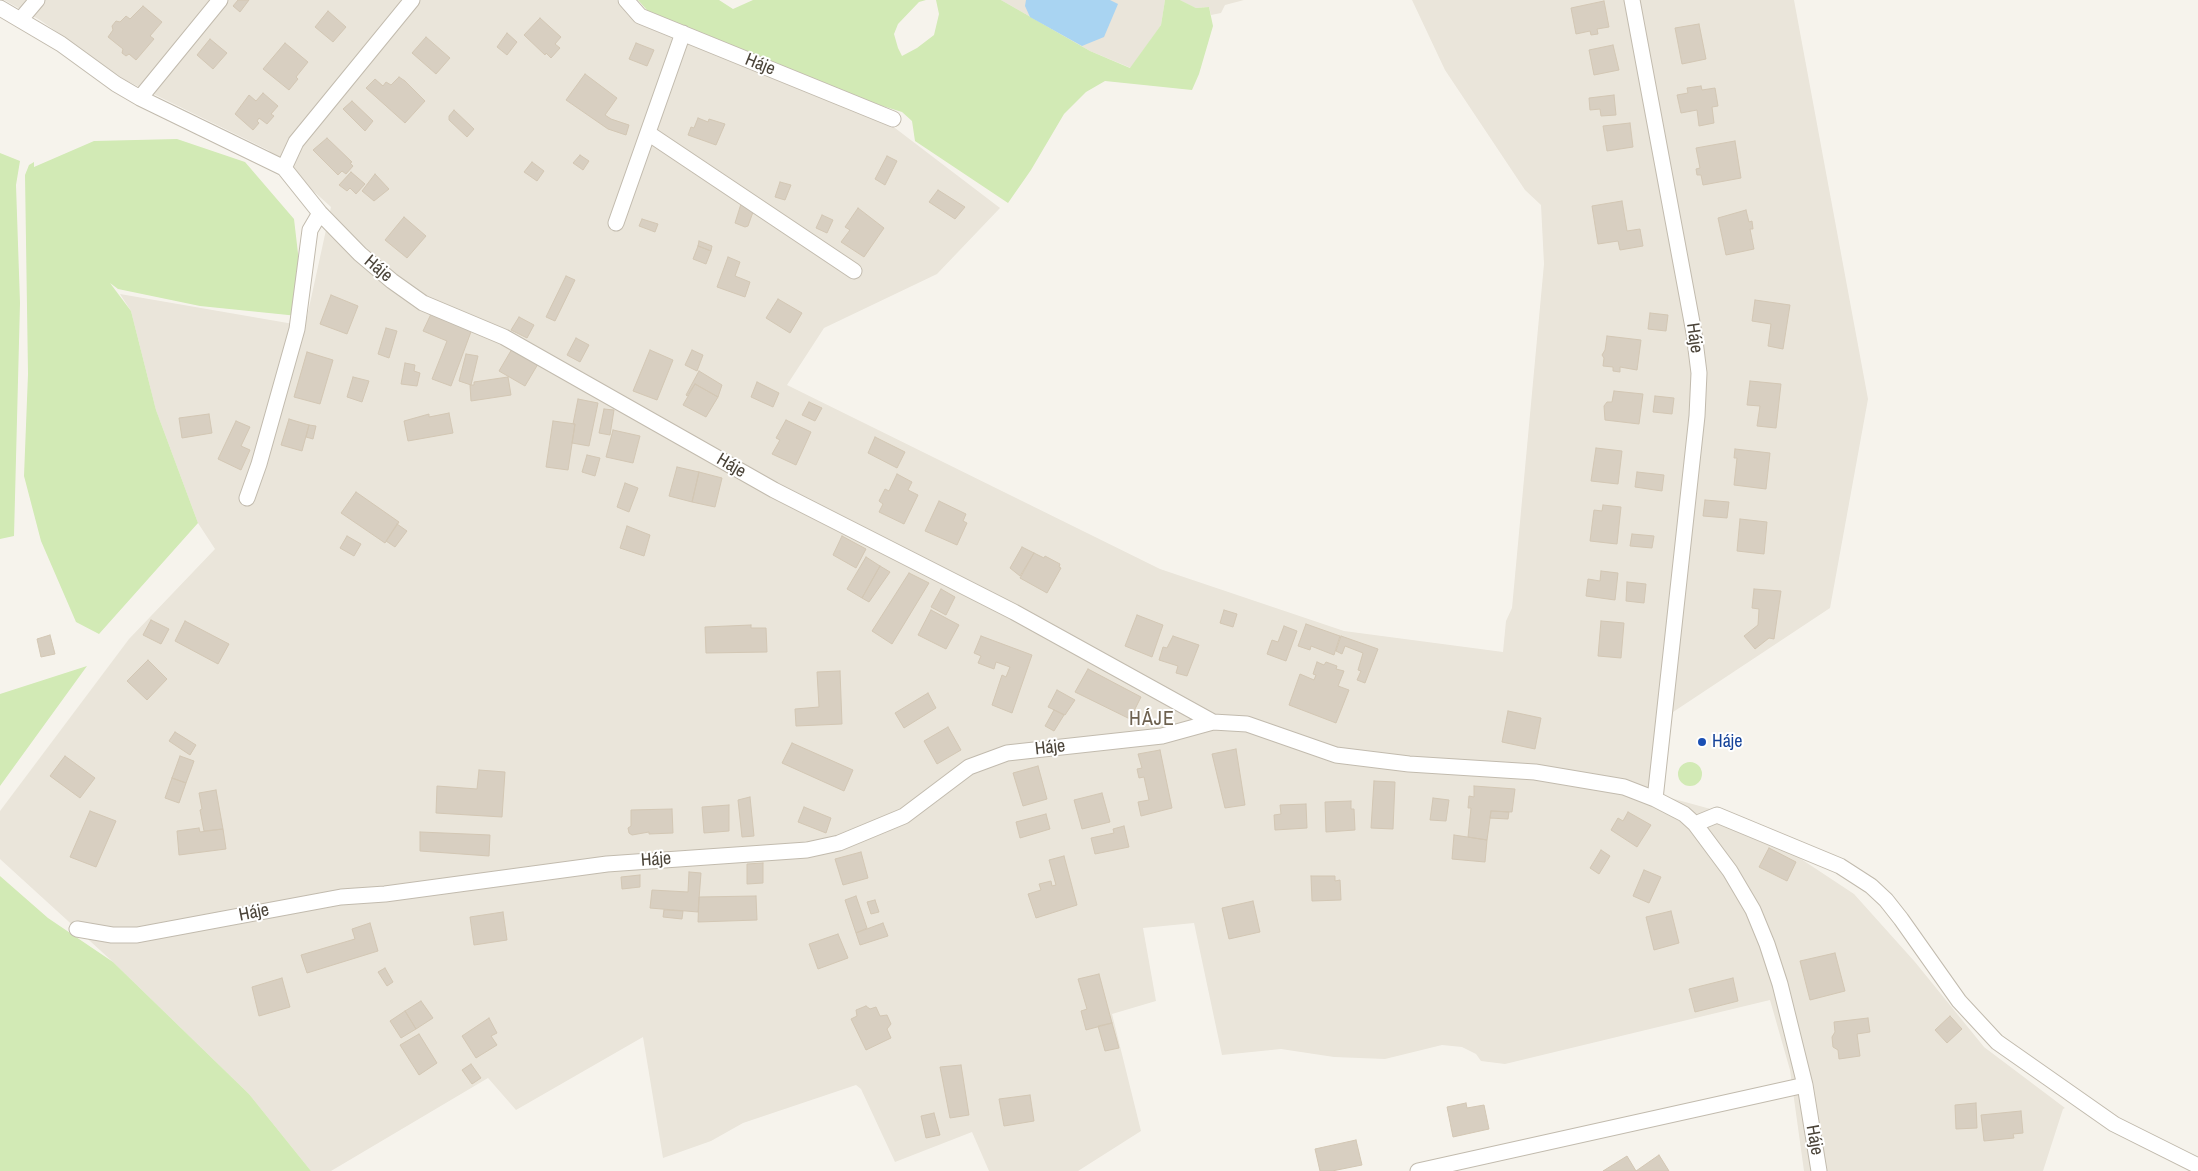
<!DOCTYPE html>
<html>
<head>
<meta charset="utf-8">
<style>
  body { margin:0 }
  canvas { display:block; background:#f6f3ec }
</style>
</head>
<body>
<canvas width="2198" height="1171"></canvas>
<script>
const context = document.querySelector('canvas').getContext('2d');
context.lineJoin = 'round';
function fill(path, color) { context.fillStyle = color; context.fill(path, 'evenodd'); }
const shape = rows => new Path2D(rows.map(r => 'M' + r).join(''));
function stroke(path, color, width, dash) { context.strokeStyle = color; context.lineWidth = width; context.lineCap = dash ? 'butt' : 'round'; context.setLineDash(dash || []); context.stroke(path); }
function label(font, color, halo, rows, align = 'center') {
  context.font = font + ' "Archivo Narrow",sans-serif'; context.lineWidth = 4; context.setLineDash([]); context.textBaseline = 'middle'; context.strokeStyle = halo; context.fillStyle = color; for (const [text, x, y, turn = 0] of rows) {
    context.save(); context.translate(x, y); context.rotate((+turn || 0) * Math.PI / 180); context.textAlign = isNaN(turn) ? turn : align; if (halo) context.strokeText(text, 0, 0); context.fillText(text, 0, 0); context.restore();
  }
}
const residential = shape([
  [4,0,617,0,629,16,636,20,874,112,1000,208,937,274,824,328,787,385,1160,569,1344,631,1503,652,1506,621,1512,608,1544,264,1541,205,1525,190,1445,70,1412,0,1794,0,1868,399,1830,608,1661,720,1656,794,1736,816,1854,894,1915,962,1984,1047,2065,1108,2063,1109,2043,1171,1804,1171,1790,1070,1770,1000,1505,1064,1481,1061,1476,1054,1462,1047,1442,1045,1385,1059,1334,1057,1281,1049,1222,1055,1194,923,1143,928,1156,1001,1112,1014,1141,1131,1078,1171,989,1171,972,1132,895,1162,861,1089,856,1085,743,1123,711,1141,663,1158,643,1037,516,1110,488,1078,331,1171,311,1171,249,1094,113,962,0,859,0,811,129,639,215,549,198,523,156,410,131,311,120,294,305,326,331,207,268,150,125,80,40,20],
  [1001,0,1165,0,1161,25,1131,68,1090,51],
  [1180,0,1244,0,1225,5,1221,13,1211,15,1209,7,1196,8]
]);
const green = shape([
  [638,0,719,0,733,9,753,0,926,0,919,2,898,24,894,34,898,48,902,56,917,48,934,35,939,14,936,0,1001,0,1090,51,1130,68,1161,25,1165,0,1180,0,1196,8,1209,7,1213,26,1199,74,1192,90,1105,81,1086,92,1064,114,1031,170,1008,203,915,141,912,121,902,112,831,90,653,17],
  [177,139,245,162,294,219,299,262,298,316,200,306,118,289,110,283,131,311,156,410,198,523,99,634,76,622,41,541,24,476,28,374,25,175,29,165,34,162,34,167,94,141],
  [0,153,20,161,16,185,20,303,14,536,0,539],
  [87,666,0,786,0,694],
  '1678 774a12 12 0 1 1 24 0a12 12 0 1 1-24 0Z',
  [0,876,48,918,113,962,249,1094,311,1171,0,1171]
]);
const water = shape([
  [1026,0,1110,0,1118,4,1104,37,1082,46,1030,17,1025,6]
]);
const building = shape([
  [238,0,249,0,240,12,233,6,238,0],
  [1604,1,1609,27,1597,29,1598,34,1591,35,1590,31,1576,34,1571,8,1604,1],
  [143,6,162,22,150,36,154,39,136,60,129,54,126,56,122,53,123,49,108,37,113,30,112,26,116,21,120,22,126,16,130,19,143,6],
  [328,11,346,27,333,42,315,27,328,11],
  [540,18,561,37,555,44,560,48,551,58,546,53,545,55,524,35,540,18],
  [1699,24,1706,59,1682,64,1675,28,1699,24],
  [507,33,517,42,507,55,497,47,507,33],
  [426,37,450,58,436,74,412,53,426,37],
  [210,39,227,53,213,69,197,55,210,39],
  [285,43,308,62,296,77,298,79,289,90,263,69,285,43],
  [636,43,654,50,647,66,629,59,636,43],
  [1613,45,1619,70,1594,75,1589,50,1613,45],
  [585,74,617,98,605,115,611,119,629,125,626,135,608,129,566,100,585,74],
  [399,77,405,81,425,101,405,123,366,88,375,79,383,86,386,82,391,85,399,77],
  [1701,86,1702,90,1715,88,1718,106,1712,107,1714,123,1699,126,1697,110,1681,113,1677,95,1688,93,1687,88,1701,86],
  [263,93,278,106,271,114,274,116,267,124,259,118,257,121,259,123,253,130,235,114,249,95,256,101,263,93],
  [1614,95,1616,115,1601,116,1600,109,1590,110,1589,98,1614,95],
  [352,101,373,121,365,131,343,109,352,101],
  [454,110,474,129,467,137,449,120,449,116,454,110],
  [698,118,708,122,709,119,725,124,716,145,688,135,691,127,694,128,698,118],
  [1630,123,1633,147,1607,151,1603,126,1630,123],
  [327,138,352,162,350,163,353,166,346,174,342,171,338,175,313,150,327,138],
  [1735,141,1741,178,1703,185,1701,175,1697,175,1696,169,1700,168,1696,148,1735,141],
  [580,155,589,161,583,170,573,163,580,155],
  [887,156,897,161,885,185,875,179,887,156],
  [532,162,544,171,537,181,524,172,532,162],
  [351,172,365,184,356,194,350,188,347,191,339,185,351,172],
  [375,174,389,189,374,201,362,191,375,174],
  [780,182,791,185,785,200,775,197,780,182],
  [938,190,965,207,955,219,929,202,938,190],
  [1622,201,1627,231,1640,229,1643,246,1620,250,1618,241,1598,244,1592,206,1622,201],
  [741,204,753,212,748,226,745,227,735,223,741,204],
  [858,208,884,228,864,257,841,242,850,230,845,227,858,208],
  [1746,210,1749,222,1752,221,1753,229,1750,229,1754,249,1726,255,1718,218,1746,210],
  [822,215,833,220,827,233,816,228,822,215],
  [404,217,426,236,407,258,385,240,404,217],
  [642,219,658,224,655,232,639,226,642,219],
  [699,241,712,246,711,251,698,246,699,241],
  [698,246,711,251,706,264,693,259,698,246],
  [728,257,740,262,735,276,750,282,745,297,717,287,728,257],
  [566,276,575,280,555,321,546,317,566,276],
  [331,295,358,306,347,334,320,324,331,295],
  [778,299,802,313,790,333,766,318,778,299],
  [1755,300,1790,305,1783,349,1768,346,1771,324,1752,321,1755,300],
  [1650,313,1668,315,1666,331,1648,329,1650,313],
  [431,314,472,329,451,386,432,379,447,341,423,331,431,314],
  [519,317,534,325,527,338,511,330,519,317],
  [386,328,397,331,389,358,378,354,386,328],
  [1607,336,1641,340,1637,370,1620,367,1620,372,1613,371,1613,367,1603,366,1604,358,1602,355,1605,350,1607,336],
  [576,338,589,345,580,362,567,355,576,338],
  [512,349,538,364,525,386,499,371,512,349],
  [650,350,673,360,657,400,633,391,650,350],
  [692,350,703,355,697,371,685,365,692,350],
  [307,352,333,360,320,404,294,397,307,352],
  [466,354,478,356,471,385,459,381,466,354],
  [405,363,415,365,414,371,420,373,417,386,401,384,405,363],
  [699,371,722,385,718,397,695,384,687,396,686,395,699,371],
  [353,377,369,381,362,402,347,397,353,377],
  [508,377,511,395,471,401,470,385,474,385,474,382,508,377],
  [1750,381,1781,384,1776,428,1757,426,1760,406,1747,405,1750,381],
  [757,382,779,393,773,407,751,397,757,382],
  [695,384,718,397,706,417,683,405,695,384],
  [1614,391,1643,394,1639,424,1605,420,1604,406,1607,402,1612,402,1614,391],
  [1655,396,1674,398,1672,414,1653,412,1655,396],
  [578,399,598,403,589,446,572,443,575,424,573,424,578,399],
  [809,402,822,408,815,421,802,415,809,402],
  [604,409,614,410,610,435,599,433,604,409],
  [449,413,453,433,408,441,404,421,429,414,429,417,449,413],
  [209,414,212,433,182,438,179,418,209,414],
  [289,419,309,425,302,451,281,445,289,419],
  [786,420,811,432,796,465,772,454,780,440,776,438,786,420],
  [236,421,250,427,241,446,250,450,241,470,218,459,236,421],
  [553,421,575,424,568,470,546,467,553,421],
  [309,425,316,426,313,439,306,437,309,425],
  [613,430,640,436,633,463,606,457,613,430],
  [875,437,905,452,897,468,868,453,875,437],
  [1596,448,1622,451,1618,484,1591,481,1596,448],
  [1735,449,1770,453,1766,489,1734,485,1737,458,1734,458,1735,449],
  [587,455,600,458,595,476,582,472,587,455],
  [677,467,699,472,692,502,669,496,677,467],
  [699,472,722,478,715,507,692,502,699,472],
  [1637,472,1664,475,1662,491,1635,487,1637,472],
  [897,474,912,482,908,490,918,495,904,524,879,512,883,504,879,501,885,489,889,491,897,474],
  [625,483,638,488,629,512,617,507,625,483],
  [356,492,399,522,385,543,341,513,356,492],
  [1705,500,1729,502,1727,518,1703,516,1705,500],
  [939,501,966,514,963,521,967,523,957,545,925,531,939,501],
  [1603,505,1621,507,1617,544,1590,541,1594,510,1602,511,1603,505],
  [1740,519,1767,522,1764,554,1737,551,1740,519],
  [397,524,407,531,395,547,386,541,397,524],
  [627,526,650,535,644,556,620,548,627,526],
  [1632,534,1654,536,1652,548,1630,546,1632,534],
  [347,536,361,544,354,556,340,548,347,536],
  [842,536,866,549,856,568,833,555,842,536],
  [1022,547,1034,553,1020,576,1010,568,1022,547],
  [1034,553,1044,558,1045,556,1060,564,1059,567,1061,568,1047,593,1020,578,1034,553],
  [866,557,880,566,862,598,847,589,866,557],
  [880,566,890,572,869,602,862,598,880,566],
  [1601,571,1618,573,1615,600,1586,596,1588,579,1600,581,1601,571],
  [909,573,929,583,892,644,872,631,909,573],
  [1627,582,1646,584,1644,603,1626,601,1627,582],
  [941,589,955,597,946,615,931,607,941,589],
  [1754,589,1781,591,1774,639,1769,638,1755,649,1744,636,1758,625,1759,609,1752,608,1754,589],
  [931,610,959,625,946,649,918,635,931,610],
  [1224,610,1237,614,1233,627,1220,623,1224,610],
  [1137,615,1163,625,1152,657,1125,646,1137,615],
  [151,620,169,629,161,644,143,635,151,620],
  [185,621,229,644,218,664,175,641,185,621],
  [1601,621,1624,623,1621,658,1598,656,1601,621],
  [1306,624,1340,636,1334,655,1311,646,1310,650,1298,646,1306,624],
  [751,625,751,628,766,628,767,652,706,653,705,627,751,625],
  [1284,626,1297,631,1286,661,1267,654,1272,640,1278,642,1284,626],
  [50,635,55,654,41,657,37,639,50,635],
  [981,636,1032,655,1012,713,992,705,1002,675,1006,677,1010,667,996,662,994,669,978,663,981,656,974,653,981,636],
  [1173,636,1199,645,1187,676,1176,673,1178,666,1159,660,1163,647,1167,648,1173,636],
  [1341,636,1378,649,1365,683,1357,680,1361,671,1358,670,1363,653,1345,646,1342,654,1336,651,1341,636],
  [148,660,167,679,147,700,127,681,148,660],
  [1317,662,1324,665,1326,662,1337,666,1336,669,1344,671,1338,686,1349,690,1336,723,1289,705,1300,674,1314,680,1316,675,1313,674,1317,662],
  [1088,669,1141,697,1130,719,1075,692,1088,669],
  [840,671,842,724,796,726,795,709,819,707,817,672,840,671],
  [1057,690,1075,700,1065,715,1048,707,1057,690],
  [928,693,936,708,904,728,895,713,928,693],
  [1054,710,1064,715,1054,731,1045,726,1054,710],
  [1508,711,1541,718,1535,749,1502,742,1508,711],
  [948,727,961,750,937,764,924,741,948,727],
  [175,732,196,745,190,755,169,741,175,732],
  [792,743,853,770,844,791,782,763,792,743],
  [1236,749,1245,805,1225,808,1212,754,1236,749],
  [1160,750,1172,808,1141,816,1138,802,1149,800,1144,777,1139,778,1137,769,1142,768,1138,754,1160,750],
  [65,756,95,778,80,798,50,776,65,756],
  [180,756,194,761,186,783,172,778,180,756],
  [1038,766,1047,799,1023,806,1013,773,1038,766],
  [479,770,505,772,502,817,436,813,437,786,477,789,479,770],
  [172,778,186,783,179,803,165,798,172,778],
  [1374,781,1395,782,1393,829,1371,828,1374,781],
  [1474,786,1515,789,1512,812,1491,811,1487,840,1468,837,1471,808,1468,808,1469,796,1474,797,1474,786],
  [216,790,223,829,204,831,200,810,202,809,199,793,216,790],
  [1102,793,1110,822,1082,829,1074,800,1102,793],
  [750,797,754,836,742,837,738,800,750,797],
  [1433,798,1449,800,1446,821,1430,820,1433,798],
  [1351,801,1351,809,1354,809,1355,830,1326,832,1325,802,1351,801],
  [1306,804,1307,828,1275,830,1274,815,1281,814,1280,805,1306,804],
  [729,805,729,831,704,833,702,807,729,805],
  [804,807,831,818,826,833,798,822,804,807],
  [672,809,673,833,649,834,649,832,632,835,629,833,628,828,631,826,631,810,672,809],
  [90,811,116,821,96,867,70,857,90,811],
  [1491,811,1509,812,1508,819,1490,818,1491,811],
  [1628,812,1651,825,1637,847,1611,830,1618,818,1623,821,1628,812],
  [1046,814,1050,829,1020,838,1016,822,1046,814],
  [1124,826,1129,847,1095,854,1091,838,1114,833,1113,829,1124,826],
  [199,828,200,832,223,829,226,849,179,855,177,831,199,828],
  [420,832,490,835,489,856,420,851,420,832],
  [1454,835,1487,840,1485,862,1452,859,1454,835],
  [1769,848,1796,862,1787,881,1759,867,1769,848],
  [1601,850,1610,856,1599,874,1590,868,1601,850],
  [861,852,868,878,843,885,835,859,861,852],
  [1064,856,1077,905,1036,918,1028,894,1041,890,1039,884,1051,881,1052,886,1056,885,1049,860,1064,856],
  [763,863,763,883,747,884,747,864,763,863],
  [1644,870,1661,877,1649,903,1633,896,1644,870],
  [689,872,701,873,698,912,650,908,652,890,688,892,689,872],
  [640,875,640,887,622,889,621,877,640,875],
  [1311,876,1335,876,1335,881,1340,880,1341,900,1312,901,1311,876],
  [756,896,757,920,698,922,699,897,756,896],
  [856,896,867,928,856,933,845,900,856,896],
  [875,900,879,912,871,914,867,902,875,900],
  [1253,901,1260,932,1229,939,1222,908,1253,901],
  [664,910,683,911,682,919,663,917,664,910],
  [1671,911,1679,943,1654,950,1646,917,1671,911],
  [503,912,507,940,474,945,470,917,503,912],
  [370,923,378,951,307,973,301,955,355,939,352,929,370,923],
  [883,923,888,936,860,945,856,933,883,923],
  [838,934,848,958,818,969,809,944,838,934],
  [1835,953,1845,991,1810,1000,1800,961,1835,953],
  [385,968,393,982,387,986,378,972,385,968],
  [1099,974,1112,1023,1086,1030,1081,1011,1087,1009,1078,979,1099,974],
  [282,978,290,1007,259,1016,252,987,282,978],
  [1733,978,1738,1001,1695,1012,1689,989,1733,978],
  [421,1001,433,1018,416,1029,405,1011,421,1001],
  [866,1006,870,1009,876,1007,880,1016,887,1015,891,1024,887,1029,891,1038,866,1050,851,1019,857,1016,856,1010,866,1006],
  [405,1011,416,1029,401,1038,390,1021,405,1011],
  [1950,1016,1962,1029,1947,1043,1935,1030,1950,1016],
  [489,1018,497,1033,491,1036,497,1045,476,1058,462,1036,489,1018],
  [1868,1018,1870,1032,1857,1034,1860,1056,1839,1059,1838,1050,1833,1047,1832,1037,1835,1032,1834,1022,1868,1018],
  [1112,1023,1119,1048,1105,1051,1098,1026,1112,1023],
  [419,1034,437,1063,419,1075,400,1045,419,1034],
  [471,1064,481,1078,472,1084,462,1070,471,1064],
  [961,1065,969,1115,950,1118,940,1067,961,1065],
  [1030,1095,1034,1121,1004,1126,999,1099,1030,1095],
  [1466,1103,1467,1108,1484,1105,1489,1129,1453,1137,1447,1107,1466,1103],
  [1976,1103,1977,1128,1956,1129,1955,1105,1976,1103],
  [2021,1111,2023,1133,2013,1134,2014,1138,1984,1141,1981,1115,2021,1111],
  [934,1113,940,1135,926,1138,921,1116,934,1113],
  [1356,1140,1362,1165,1332,1171,1320,1171,1315,1149,1356,1140],
  [1659,1155,1669,1171,1603,1171,1627,1156,1636,1171,1659,1155]
]);
const minor = shape([
  [626,0,640,16,893,119],
  [1632,0,1694,333,1699,373,1697,416,1655,799],
  [0,8,61,44,116,84,140,98,284,168,320,213,360,254,392,281,423,303,504,337,774,490,1014,612,1213,722],
  [21,19,37,0],
  [140,98,220,0],
  [648,133,854,271],
  [284,168,296,142,412,0],
  [616,223,683,33],
  [247,498,259,464,297,329,310,230,320,213],
  [1695,824,1717,815,1840,866,1871,886,1886,900,1901,919,1959,1001,1997,1042,2114,1124,2198,1166],
  [77,929,112,935,137,935,341,897,385,894,607,864,807,850,839,843,904,816,969,767,1007,753,1162,736,1213,722,1247,724,1336,755,1409,764,1535,772,1624,787,1655,799,1684,814,1695,824,1730,871,1753,910,1767,944,1780,984,1805,1085,1819,1171],
  [1418,1171,1805,1085]
]);
const markers = [
  [1702,742,5,"#1a4fb4"]
];
const streetNames = [
  ["Háje",760,65,22],
  ["Háje",378,269,40],
  ["Háje",1694,338,82],
  ["Háje",731,466,30],
  ["Háje",1050,748,-6],
  ["Háje",656,860,-4],
  ["Háje",254,913,-11],
  ["Háje",1814,1140,80]
];
const transitNames = [
  ["Háje",1712,742]
];
const quarterNames = [
  ["HÁJE",1152,720]
];
fill(residential, '#eae5da');
fill(green, '#d2eab5');
fill(water, '#a9d4f2');
fill(building, '#d8cfc1');
stroke(building, '#d3c7b4', 1);
stroke(minor, '#c2bbae', 17);
stroke(minor, '#fff', 15);
for (const [x, y, r, color] of markers) { const dot = new Path2D(); dot.arc(x, y, r, 0, 2 * Math.PI); context.fillStyle = color; context.fill(dot); stroke(dot, '#fff', 2); }
label('18px', '#4b4439', '#fff', streetNames);
label('18px', '#164399', '#fff', transitNames, 'left');
context.letterSpacing = '1px';
label('20px', '#6e6250', '#fff', quarterNames);
context.letterSpacing = '0px';
</script>
</body>
</html>
